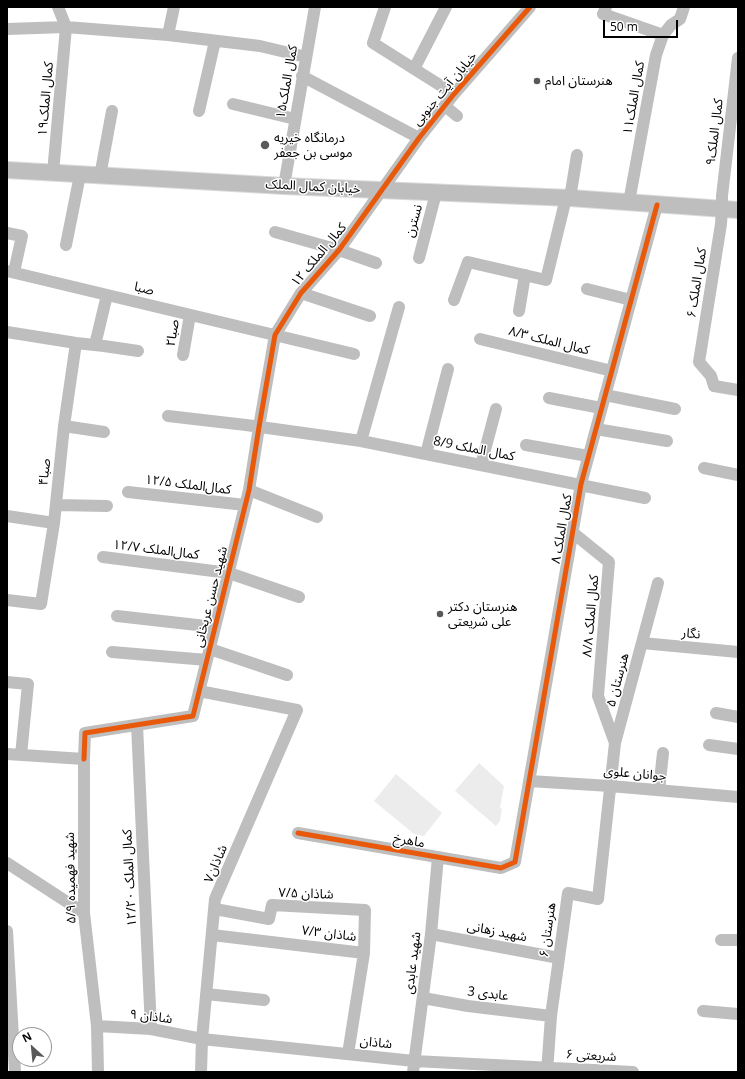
<!DOCTYPE html>
<html>
<head>
<meta charset="utf-8">
<style>
  body { margin:0 }
  #map { position:relative; width:745px; height:1079px; overflow:hidden; background:#fff; font-family:"Open Sans",sans-serif }
  canvas { display:block }
  .frame { position:absolute; inset:0; border:8px solid #000; pointer-events:none }
  .north { position:absolute; left:12px; top:1027px; width:40px; height:40px; box-sizing:border-box; background:#fff; border:1px solid #999; border-radius:50%; rotate:333deg; font-size:11px; font-weight:700; line-height:16px; text-align:center; color:#000 }
  .north::after { content:''; display:block; margin:auto; width:14px; height:18px; background:#595959; clip-path:polygon(50% 0,100% 100%,50% 72%,0 100%) }
  .scale { position:absolute; left:603px; top:20px; width:75px; height:18px; box-sizing:border-box; border:2px solid #000; border-top:0; padding-left:5px; font-size:12px; line-height:14px; white-space:nowrap; color:#000; -webkit-text-stroke:3px #fff; paint-order:stroke }
</style>
</head>
<body>
<div id="map">
<canvas width="745" height="1079"></canvas>
<div class="frame"></div>
<div class="north">N</div>
<div class="scale">50 m</div>
</div>
<script>
const context = document.querySelector('canvas').getContext('2d');
context.lineJoin = 'round';
function fill(path, color) { context.fillStyle = color; context.fill(path, 'evenodd'); }
const shape = rows => new Path2D(rows.map(r => 'M' + r).join(''));
function stroke(path, color, width, dash) { context.strokeStyle = color; context.lineWidth = width; context.lineCap = dash ? 'butt' : 'round'; context.setLineDash(dash || []); context.stroke(path); }
function label(font, color, halo, rows, align = 'center') {
  context.font = font + ' "Open Sans","Noto Sans Arabic",sans-serif'; context.lineWidth = 3; context.setLineDash([]); context.textBaseline = 'middle'; context.strokeStyle = halo; context.fillStyle = color; for (const [text, x, y, turn = 0] of rows) {
    context.save(); context.translate(x, y); context.rotate((+turn || 0) * Math.PI / 180); context.textAlign = isNaN(turn) ? turn : align; if (halo) context.strokeText(text, 0, 0); context.fillText(text, 0, 0); context.restore();
  }
}
const green = shape([
  [479,763,504,786,500,808,502,809,500,821,496,826,455,791],
  [396,774,442,813,424,836,414,834,374,801]
]);
const minor = shape([
  [385,7,373,43,454,94],
  [606,7,603,14,663,35],
  [7,29,66,27,168,35,260,46,306,57],
  [168,35,174,7],
  [738,58,722,196,722,209,721,224,699,362,711,376,714,386,738,390],
  [414,69,446,7],
  [302,76,419,138],
  [233,104,295,119],
  [445,106,457,116],
  [199,111,215,41],
  [53,173,66,27,58,7],
  [100,176,112,111],
  [284,186,315,7],
  [570,198,577,155],
  [629,202,656,55,663,35,671,25,680,19,684,7],
  [275,232,339,250,376,263],
  [7,233,22,236,14,272],
  [66,245,80,175],
  [419,258,436,193],
  [7,271,354,354],
  [587,289,631,300],
  [301,293,370,316],
  [454,300,468,262,546,280,566,198],
  [519,311,525,275],
  [7,332,76,343,104,346,138,351],
  [480,339,612,371],
  [95,345,107,295],
  [183,355,190,315],
  [605,395,675,409],
  [549,398,601,408],
  [168,416,246,425,361,441,645,498],
  [64,426,104,432],
  [596,429,667,441],
  [361,441,399,307],
  [526,445,588,456],
  [426,454,448,369],
  [481,465,496,409],
  [704,468,738,475],
  [249,490,317,517],
  [128,492,245,505],
  [56,505,107,506],
  [7,516,54,523],
  [572,532,609,562,598,696,615,743],
  [103,557,229,573,299,597],
  [7,600,41,604,54,523,64,426,76,343],
  [117,616,215,627],
  [642,643,738,652],
  [210,649,287,675],
  [112,652,207,660],
  [7,682,28,684,21,755],
  [199,691,297,710,215,899,202,1039,201,1072],
  [716,713,738,717],
  [137,725,151,1029],
  [709,745,738,749],
  [7,754,84,759,84,913,97,1026,98,1072],
  [84,759,85,733,193,716,249,490,259,427,275,335,301,293,339,250,419,138,454,94,530,7],
  [529,781,610,786,738,797],
  [659,790,663,753],
  [298,833,501,868,515,862,581,484,657,205],
  [7,863,84,913],
  [215,909,269,919,272,905,365,910,364,953],
  [7,931,15,1072],
  [431,934,559,958],
  [212,935,364,953,348,1054],
  [721,940,738,940],
  [206,994,264,1000],
  [423,998,468,1006,551,1016],
  [703,1011,738,1014],
  [97,1026,151,1029,202,1039,414,1061,633,1072],
  [413,1072,431,934,438,857],
  [547,1072,551,1016,568,893,598,899,615,743,658,583]
]);
const major = shape([
  [7,170,284,186,570,198,738,210]
]);
const cycleway = shape([
  [84,759,85,733,193,716,249,490,259,427,275,335,301,293,339,250,419,138,454,94,530,7],
  [298,833,501,868,515,862,581,484,657,205]
]);
const markers = [
  [537,81,4,"#595959"],
  [265,145,5,"#595959"],
  [440,614,4,"#595959"]
];
const poiNames = [
  ["هنرستان امام",545,81],
  ["درمانگاه خیریه",274,138],
  ["موسی بن جعفر",274,153],
  ["هنرستان دکتر",448,607],
  ["علی شریعتی",448,622]
];
const streetNames = [
  ["کمال الملک۱۵",287,82,-80],
  ["خیابان آیت جنوبی",445,89,-50],
  ["کمال الملک۱۱",634,98,-80],
  ["کمال الملک۱۹",46,99,-85],
  ["کمال الملک۹",715,132,-83],
  ["خیابان کمال الملک",313,187,3],
  ["نسترن",414,221,-74],
  ["کمال الملک ۱۲",319,255,-50],
  ["کمال الملک ۶",697,283,-81],
  ["صبا",144,289,13],
  ["صبا۲",173,333,-81],
  ["کمال الملک ۸/۳",549,341,14],
  ["کمال الملک 8/9",474,449,11],
  ["صبا۴",45,472,-84],
  ["کمال‌الملک ۱۲/۵",188,485,7],
  ["کمال الملک ۸",562,529,-80],
  ["کمال‌الملک ۱۲/۷",156,550,7],
  ["شهید حسن عربخانی",211,597,-76],
  ["کمال الملک ۸/۸",591,616,-85],
  ["نگار",691,634,6],
  ["هنرستان ۵",618,680,-75],
  ["جوانان علوی",635,774,5],
  ["ماهرخ",409,841,10],
  ["شاذان۷",216,864,-67],
  ["شهید فهمیده ۵/۹",71,878,-91],
  ["کمال الملک ۱۲/۲۰",130,878,-93],
  ["شاذان ۷/۵",306,894,2],
  ["هنرستان ۶",548,930,-82],
  ["شهید زهانی",497,932,11],
  ["شاذان ۷/۳",329,934,7],
  ["شهید عابدی",413,963,-83],
  ["عابدی 3",488,994,7],
  ["شاذان ۹",151,1017,7],
  ["شاذان",376,1043,6],
  ["شریعتی ۶",591,1056,3]
];
fill(green, '#ececec');
stroke(major, '#dbdbdb', 18);
stroke(minor, '#bebebe', 12);
stroke(major, '#bebebe', 16);
stroke(cycleway, '#e8590c', 5);
for (const [x, y, r, color] of markers) { const dot = new Path2D(); dot.arc(x, y, r, 0, 2 * Math.PI); context.fillStyle = color; context.fill(dot); stroke(dot, '#fff', 1.5); }
label('13px', '#000', '#fff', poiNames, 'left');
label('13px', '#000', '#fff', streetNames);
</script>
</body>
</html>
